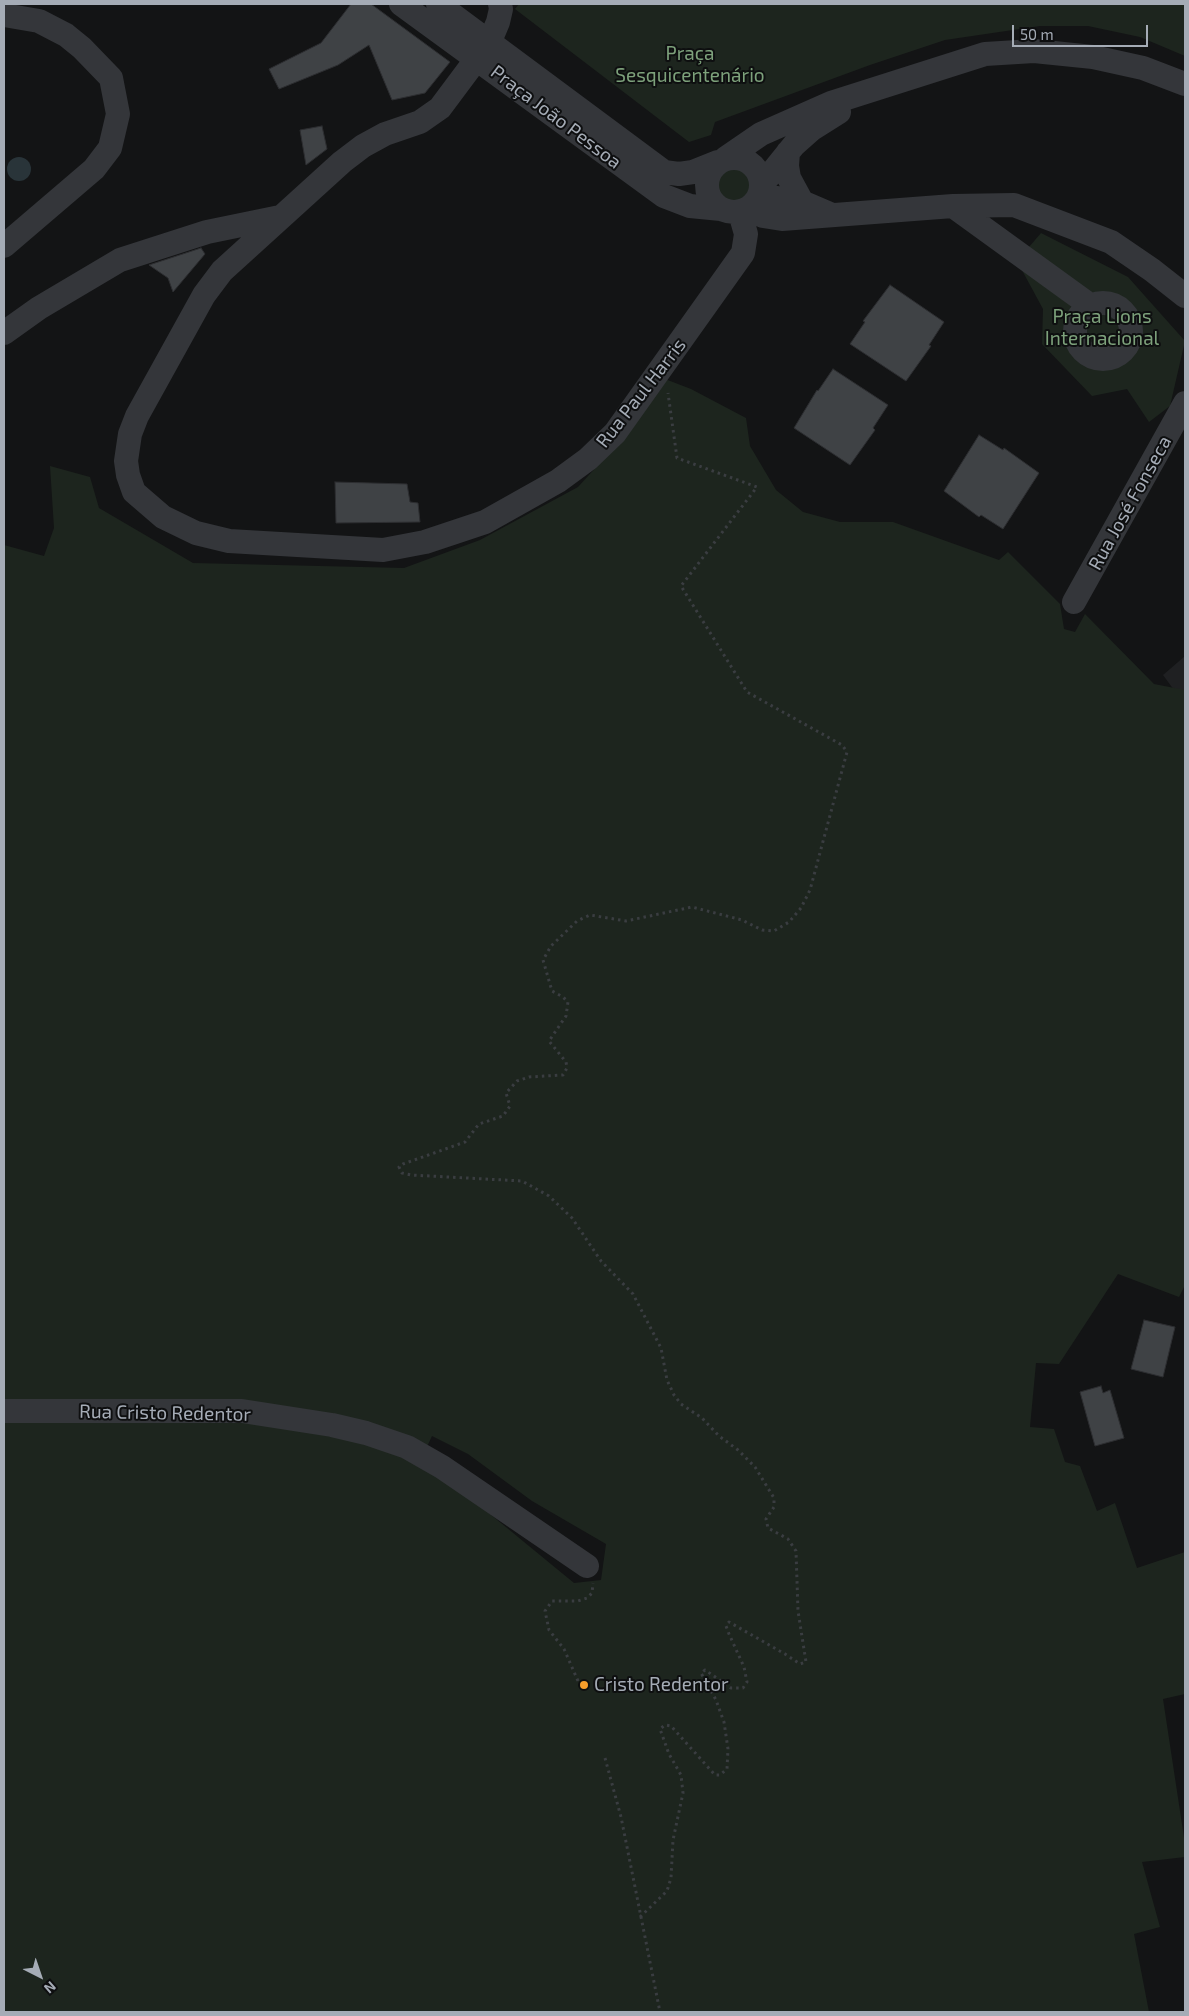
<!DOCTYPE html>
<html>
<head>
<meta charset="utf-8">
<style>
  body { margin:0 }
  #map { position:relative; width:1189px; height:2016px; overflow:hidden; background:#131415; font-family:"Exo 2",sans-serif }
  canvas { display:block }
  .frame { position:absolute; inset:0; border:5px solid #a5acb6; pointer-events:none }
  .north { position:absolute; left:15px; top:1951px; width:50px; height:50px; -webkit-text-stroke:4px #0e0f10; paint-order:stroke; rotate:139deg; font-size:14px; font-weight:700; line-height:20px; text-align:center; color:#a5acb6 }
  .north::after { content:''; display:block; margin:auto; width:18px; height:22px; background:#a5acb6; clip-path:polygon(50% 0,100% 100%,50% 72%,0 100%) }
  .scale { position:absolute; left:1012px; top:25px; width:136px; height:22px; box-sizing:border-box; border:2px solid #a5acb6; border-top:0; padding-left:6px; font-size:15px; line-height:18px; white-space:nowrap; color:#a5acb6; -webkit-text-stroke:4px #0e0f10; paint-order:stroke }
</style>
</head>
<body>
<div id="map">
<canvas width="1189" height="2016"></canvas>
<div class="frame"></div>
<div class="north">N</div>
<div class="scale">50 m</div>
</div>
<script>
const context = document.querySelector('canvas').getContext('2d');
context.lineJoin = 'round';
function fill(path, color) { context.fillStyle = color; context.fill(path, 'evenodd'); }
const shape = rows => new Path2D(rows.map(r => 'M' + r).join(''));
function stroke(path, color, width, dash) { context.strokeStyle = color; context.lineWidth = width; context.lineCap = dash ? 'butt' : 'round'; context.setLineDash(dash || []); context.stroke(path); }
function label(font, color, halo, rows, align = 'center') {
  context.font = font + ' "Exo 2",sans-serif'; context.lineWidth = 4; context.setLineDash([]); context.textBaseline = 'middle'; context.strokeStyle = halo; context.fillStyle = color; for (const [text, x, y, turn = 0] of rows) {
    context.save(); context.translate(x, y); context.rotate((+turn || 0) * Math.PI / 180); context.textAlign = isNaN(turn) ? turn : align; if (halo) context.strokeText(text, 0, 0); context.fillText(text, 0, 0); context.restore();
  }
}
const built = shape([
  [1185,656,1185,705,1163,675]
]);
const green = shape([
  [519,4,1185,4,1185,56,1140,37,1088,26,1040,26,945,40,870,65,715,122,711,135,689,142,515,9],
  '717 184a17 17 0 1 1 34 0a17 17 0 1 1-34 0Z',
  [1041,233,1128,277,1185,341,1170,406,1149,422,1127,389,1092,396,1042,344,1043,309,1017,261],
  [665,379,691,389,746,418,750,446,776,490,803,512,840,522,893,522,999,560,1008,552,1060,604,1064,629,1075,632,1085,614,1154,684,1185,690,1185,1285,1179,1297,1118,1274,1059,1364,1036,1363,1030,1427,1054,1429,1065,1462,1080,1466,1097,1511,1115,1503,1137,1568,1185,1552,1185,1694,1163,1699,1185,1844,1185,1857,1142,1862,1160,1927,1134,1934,1149,2012,4,2012,4,545,44,556,54,528,50,466,90,477,99,508,193,563,404,568,480,540,578,487,620,441],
  [432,1436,468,1454,532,1501,606,1544,601,1580,574,1583,462,1491,418,1466]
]);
const water = shape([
  '7 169a12 12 0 1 1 24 0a12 12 0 1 1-24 0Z'
]);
const building = shape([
  [351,4,371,4,450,62,425,93,392,100,369,45,338,65,279,89,269,69,321,43,351,4],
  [322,126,327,149,306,165,300,130,322,126],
  [201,248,205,254,173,292,168,278,149,265,201,248],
  [890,285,944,322,929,345,931,346,906,381,850,344,865,322,863,321,890,285],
  [833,369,888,405,873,428,875,430,850,465,794,428,817,390,818,391,833,369],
  [979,435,1003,450,1004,448,1039,473,1003,529,981,515,979,517,944,491,979,435],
  [335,482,407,484,410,502,418,503,420,522,336,523,335,482],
  [1144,1320,1175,1327,1163,1377,1131,1369,1144,1320],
  [1101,1386,1103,1393,1110,1390,1124,1438,1095,1446,1080,1392,1101,1386]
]);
const path = shape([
  [578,1681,564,1649,549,1630,545,1611,552,1601,578,1601,587,1598,592,1593,593,1583],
  [605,1758,621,1817,660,2012],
  [640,1917,667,1891,671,1878,673,1840,683,1793,681,1775,669,1754,660,1729,665,1725,671,1726,715,1775,720,1775,727,1769,728,1749,724,1722,716,1700,701,1673,705,1670,708,1672,731,1688,743,1688,747,1682,744,1667,729,1634,726,1626,729,1622,785,1654,800,1664,806,1662,798,1611,796,1551,788,1539,768,1528,766,1519,774,1507,774,1498,755,1467,738,1450,719,1436,702,1418,681,1404,674,1395,667,1380,661,1348,633,1294,601,1261,572,1218,549,1196,522,1181,411,1175,402,1173,399,1167,403,1164,465,1142,479,1124,503,1116,510,1106,506,1093,517,1081,529,1077,563,1075,567,1068,566,1062,549,1041,566,1016,568,1002,563,997,552,991,543,960,551,946,577,921,590,915,626,921,692,907,742,920,762,930,774,931,789,922,801,908,810,890,847,752,842,745,747,692,681,586,757,487,677,458,668,393]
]);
const minor = shape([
  [401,4,664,196,690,206,721,209],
  [438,4,664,172,679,174,693,172,718,162],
  [500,4,501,9,498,22,490,41,440,108,420,122,385,134,363,146,342,162,222,271,204,295,137,416,130,434,126,461,128,475,134,492,163,517,196,533,229,541,383,550,425,542,485,522,558,481,588,459,615,433,743,253,746,234,740,213],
  [4,15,39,21,66,35,82,48,111,78,118,114,110,148,94,169,4,246],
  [788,152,787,166,789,178,802,202],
  '707 185a27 27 0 1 1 54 0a27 27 0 1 1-54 0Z',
  [726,158,761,134,831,103,985,54,1034,51,1093,57,1143,68,1185,84],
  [761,186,794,145,812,129,839,112],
  [759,195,802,202,830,214],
  [953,206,1091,306],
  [746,209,763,216,782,219,953,206,1014,205,1111,242,1152,270,1185,296],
  '1075 331a28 28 0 1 1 56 0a28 28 0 1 1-56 0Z',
  [4,333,39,308,120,260,207,232,280,217],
  [1074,602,1185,403],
  [4,1411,242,1411,332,1425,366,1433,407,1447,442,1467,587,1566]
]);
const markers = [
  [584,1685,5,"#f69d2b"]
];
const parkNames = [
  ["Praça",690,54],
  ["Sesquicentenário",690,76],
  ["Praça Lions",1102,317],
  ["Internacional",1102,339]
];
const streetNames = [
  ["Praça João Pessoa",556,117,37],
  ["Rua Paul Harris",641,393,-52],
  ["Rua José Fonseca",1130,503,-61],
  ["Rua Cristo Redentor",165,1413,1]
];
const poiNames = [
  ["Cristo Redentor",594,1685]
];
fill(built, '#1f2022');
fill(green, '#1d251e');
fill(water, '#293439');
fill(building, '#3f4245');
stroke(building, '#2d2e31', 1);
stroke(path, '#3a3d41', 3, [2.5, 4]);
stroke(minor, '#34363a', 24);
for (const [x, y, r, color] of markers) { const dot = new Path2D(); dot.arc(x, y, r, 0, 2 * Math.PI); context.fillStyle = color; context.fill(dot); stroke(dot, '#0e0f10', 2); }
label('19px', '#7da17b', '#0e0f10', parkNames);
label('19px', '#a5acb6', '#0e0f10', streetNames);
label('19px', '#a5acb6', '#0e0f10', poiNames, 'left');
</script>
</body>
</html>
